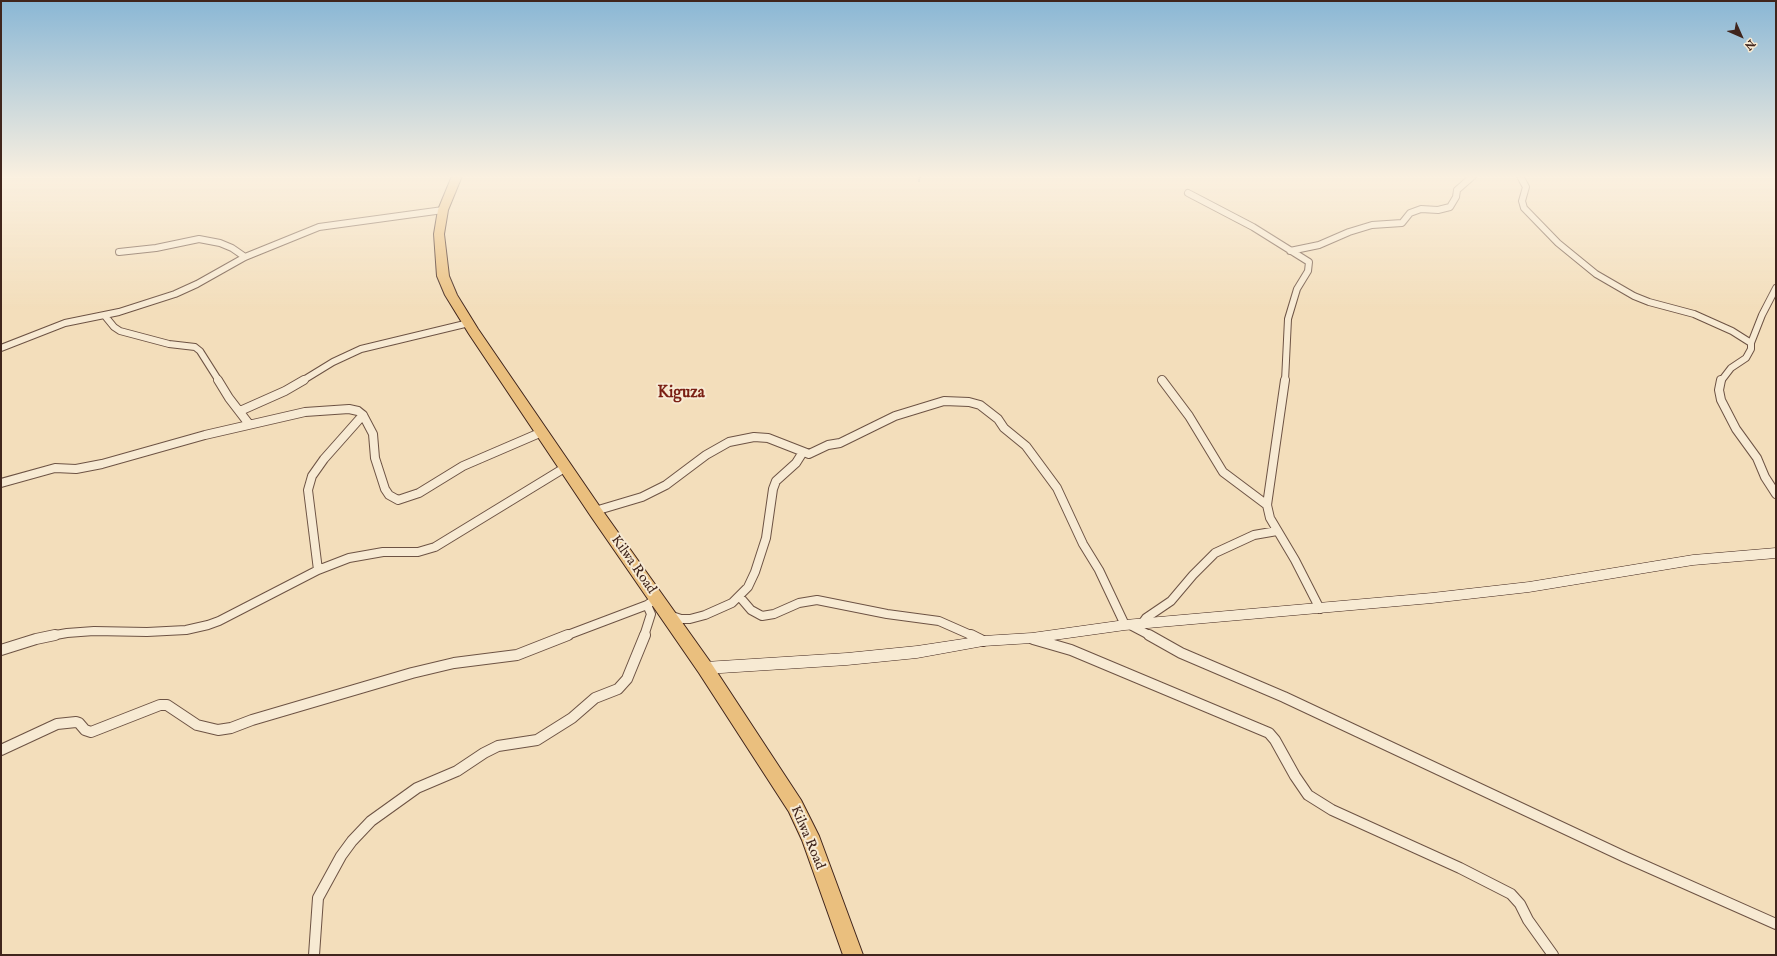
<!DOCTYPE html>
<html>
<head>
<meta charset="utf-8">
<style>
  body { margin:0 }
  #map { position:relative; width:1777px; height:956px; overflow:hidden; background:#f3debb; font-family:"IM FELL English",serif }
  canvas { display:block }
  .frame { position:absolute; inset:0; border:2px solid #40251c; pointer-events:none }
  .north { position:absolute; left:1721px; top:16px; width:40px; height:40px; -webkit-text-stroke:3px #f7ead3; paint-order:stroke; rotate:135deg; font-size:11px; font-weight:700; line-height:16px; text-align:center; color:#40251c }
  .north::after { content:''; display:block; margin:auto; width:14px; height:18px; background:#40251c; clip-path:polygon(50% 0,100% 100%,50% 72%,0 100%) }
</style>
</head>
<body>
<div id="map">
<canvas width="1777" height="956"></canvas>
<div class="frame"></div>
<div class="north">N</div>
</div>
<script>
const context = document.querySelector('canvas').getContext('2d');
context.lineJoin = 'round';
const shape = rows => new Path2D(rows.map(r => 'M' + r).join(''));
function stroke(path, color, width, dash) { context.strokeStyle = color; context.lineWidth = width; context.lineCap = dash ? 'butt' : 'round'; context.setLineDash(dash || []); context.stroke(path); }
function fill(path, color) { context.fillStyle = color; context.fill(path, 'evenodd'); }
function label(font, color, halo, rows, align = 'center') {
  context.font = font + ' "IM FELL English",serif'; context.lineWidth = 4; context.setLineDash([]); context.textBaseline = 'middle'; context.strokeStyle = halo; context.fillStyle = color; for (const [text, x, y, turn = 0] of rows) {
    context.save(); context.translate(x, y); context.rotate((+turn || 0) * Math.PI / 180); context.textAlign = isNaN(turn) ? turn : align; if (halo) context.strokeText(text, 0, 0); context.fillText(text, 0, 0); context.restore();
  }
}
const stream = shape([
  [919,181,920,176]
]);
const streetFar2 = shape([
  [1520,176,1526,187,1522,201,1524,208,1558,243,1596,274,1634,296,1649,302,1694,314,1732,331,1751,343,1751,349,1746,358,1731,368,1721,381],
  [1188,193,1253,227,1309,262,1308,271,1297,289,1288,319,1285,381],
  [1290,251,1319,245,1349,232,1372,225,1402,223,1410,213,1421,209,1438,210,1450,207,1456,197,1457,190,1473,176],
  [119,252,156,248,199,239,220,243,232,248,245,257],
  [105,316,114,327,120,331,169,344,195,347,200,351,219,381],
  [1751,343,1762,315,1776,288],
  [1,348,65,323,119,312,175,294,197,284,245,257,319,227,443,210],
  [302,381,333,362,361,349,469,323]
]);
const streetFar1 = shape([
  [218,380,229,398,249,424],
  [1162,380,1189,416,1223,472,1267,505],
  [1285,380,1267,505,1270,518,1295,560,1320,609],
  [1721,380,1719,390,1721,400,1736,429,1757,458,1765,477,1776,494],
  [240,411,285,391,304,380],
  [1,483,55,468,76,469,102,464,205,435,305,412,349,409,358,411,363,415,373,434,375,458,385,489,389,495,398,500,419,493,463,466,542,432],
  [595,511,642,497,666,485,706,455,729,442,754,437,768,438,809,454,828,445,840,443,895,416,944,401,969,402,980,405,998,419,1004,428,1026,446,1057,488,1083,544,1099,570,1125,625],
  [318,570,308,490,312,476,324,459,363,415],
  [739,596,751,610,762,616,774,614,799,603,817,600,887,614,939,621,973,636],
  [669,615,681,619,690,619,705,615,732,603,748,587,755,572,766,538,773,489,776,481,796,463,803,452],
  [1141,625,1146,618,1171,601,1193,575,1215,553,1254,535,1277,531],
  [1132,626,1151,636],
  [50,636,67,633,94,631,147,632,186,630,208,625,219,621,318,570,349,558,383,552,418,552,435,547,566,467],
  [565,636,647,605,657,598],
  [644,636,651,614,647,605]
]);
const street = shape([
  [971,635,983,641],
  [1149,635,1181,653,1284,697,1625,857,1776,924],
  [1033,639,1071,650,1269,733,1275,740,1295,776,1308,795,1332,810,1460,868,1511,894,1520,904,1528,920,1553,955],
  [1,650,36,639,55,635],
  [1,750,57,724,76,722,79,723,85,730,91,732,160,705,167,705,197,725,218,730,231,728,252,720,412,673,454,663,517,655,568,635],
  [314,955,318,898,341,856,352,841,371,821,417,788,457,771,484,753,498,746,537,740,572,718,595,698,618,689,627,679,645,635]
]);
const secondary = shape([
  [1776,548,1776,558,1693,565,1529,592,1432,603,1125,630,1032,643,983,646,917,658,847,665,705,674,700,672,699,668,700,664,705,662,847,653,917,646,983,636,1032,633,1125,620,1432,593,1529,582,1693,555,1776,548]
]);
const highway = shape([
  [452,176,462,176,448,210,444,234,449,276,457,295,478,329,600,507,711,663,801,800,819,836,863,955,843,955,802,840,789,812,699,673,590,515,469,334,445,295,437,276,434,234,438,210,452,176]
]);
const streetNames = [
  ["Kilwa Road",633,565,55],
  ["Kilwa Road",807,838,67]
];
const quarterNames = [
  ["Kiguza",681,394]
];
stroke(stream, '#787f7a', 2);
stroke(streetFar2, '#6d5344', 8);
stroke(streetFar1, '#6d5344', 10);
stroke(street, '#6d5344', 12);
stroke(secondary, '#40251c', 1);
stroke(highway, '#40251c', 2);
stroke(streetFar2, '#f7ead3', 6);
stroke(streetFar1, '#f7ead3', 8);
stroke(street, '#f7ead3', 10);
fill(secondary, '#f7ead3');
fill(highway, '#eabf7e');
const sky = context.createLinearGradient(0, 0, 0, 310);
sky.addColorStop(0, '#8ab7d5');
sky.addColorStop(0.57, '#faf0e0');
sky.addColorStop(1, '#faf0e000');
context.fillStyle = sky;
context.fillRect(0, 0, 1777, 310);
label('14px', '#40251c', '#f7ead3', streetNames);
label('bold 16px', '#7a1f14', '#f7ead3', quarterNames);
</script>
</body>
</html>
